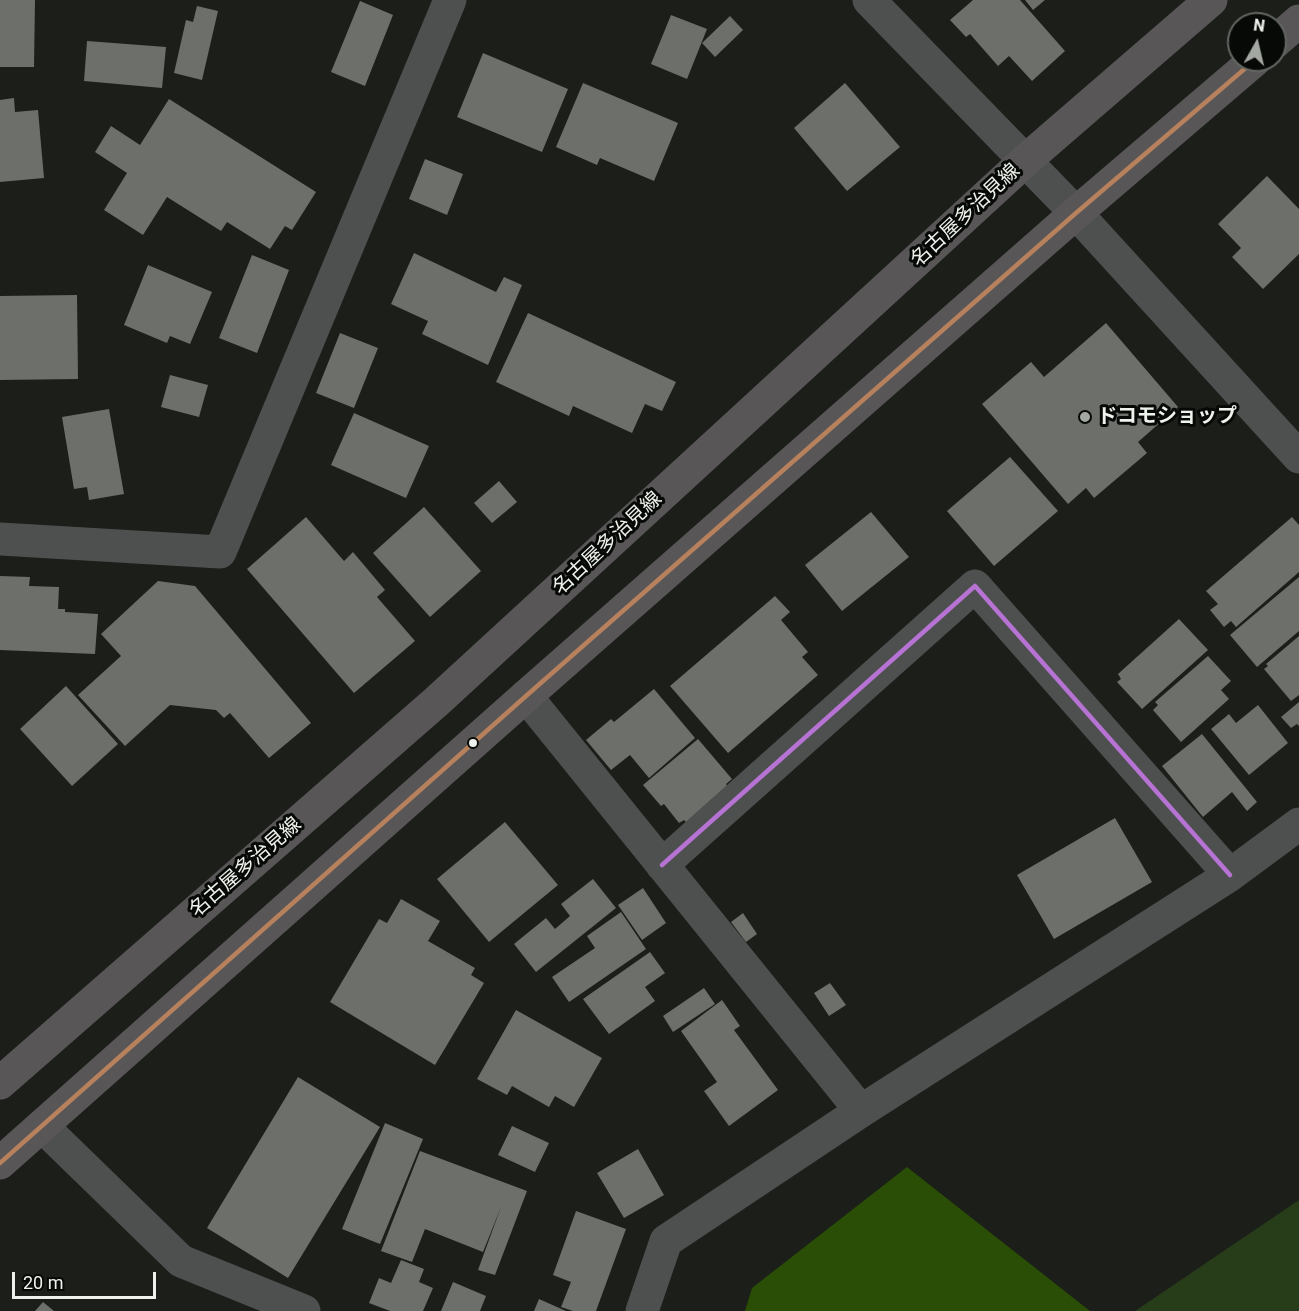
<!DOCTYPE html>
<html>
<head>
<meta charset="utf-8">
<style>
  body { margin:0 }
  #map { position:relative; width:1299px; height:1311px; overflow:hidden; background:#1c1e1a; font-family:Roboto,sans-serif }
  canvas { display:block }
  .north { position:absolute; left:1227px; top:12px; width:60px; height:60px; box-sizing:border-box; background:#070906; border:2px solid #636662; border-radius:50%; rotate:8deg; font-size:16px; font-weight:700; line-height:24px; text-align:center; color:#eef2ec }
  .north::after { content:''; display:block; margin:auto; width:21px; height:27px; background:#a4a8a2; clip-path:polygon(50% 0,100% 100%,50% 72%,0 100%) }
  .scale { position:absolute; left:12px; top:1272px; width:144px; height:27px; box-sizing:border-box; border:3px solid #eef2ec; border-top:0; padding-left:8px; font-size:18px; line-height:21px; white-space:nowrap; color:#eef2ec; -webkit-text-stroke:4px #070906; paint-order:stroke }
</style>
</head>
<body>
<div id="map">
<canvas width="1299" height="1311"></canvas>
<div class="north">N</div>
<div class="scale">20 m</div>
</div>
<script>
const context = document.querySelector('canvas').getContext('2d');
context.lineJoin = 'round';
function fill(path, color) { context.fillStyle = color; context.fill(path, 'evenodd'); }
const shape = rows => new Path2D(rows.map(r => 'M' + r).join(''));
function stroke(path, color, width, dash) { context.strokeStyle = color; context.lineWidth = width; context.lineCap = dash ? 'butt' : 'round'; context.setLineDash(dash || []); context.stroke(path); }
function label(font, color, halo, rows, align = 'center') {
  context.font = font + ' Roboto,"Noto Sans JP",sans-serif'; context.lineWidth = 6; context.setLineDash([]); context.textBaseline = 'middle'; context.strokeStyle = halo; context.fillStyle = color; for (const [text, x, y, turn = 0] of rows) {
    context.save(); context.translate(x, y); context.rotate((+turn || 0) * Math.PI / 180); context.textAlign = isNaN(turn) ? turn : align; if (halo) context.strokeText(text, 0, 0); context.fillText(text, 0, 0); context.restore();
  }
}
const green = shape([
  [1299,1200,1299,1311,1135,1311]
]);
const forest = shape([
  [907,1167,1090,1311,745,1311,752,1288]
]);
const building = shape([
  [0,0,35,0,34,67,0,67],
  [973,0,1020,0,1065,51,1032,81,1009,56,998,66,970,34,966,37,950,20],
  [1025,0,1045,0,1033,10],
  [360,1,393,15,365,86,331,72],
  [197,6,218,11,202,80,174,73,186,20,193,22],
  [671,15,707,29,687,79,651,64],
  [730,16,743,30,715,57,702,43],
  [87,41,166,47,162,88,84,81],
  [483,53,568,89,542,152,457,117],
  [583,83,678,123,654,181,600,158,597,165,556,147],
  [845,83,900,147,847,191,794,128],
  [14,98,15,112,38,110,44,178,0,182,0,100],
  [169,99,316,192,292,230,285,226,270,249,227,222,221,231,167,197,143,235,104,210,127,173,95,152,111,126,140,145],
  [425,159,463,174,447,215,409,199],
  [1267,176,1299,209,1299,254,1263,289,1232,257,1241,248,1218,224],
  [414,253,496,292,504,277,522,285,488,365,422,334,428,321,391,304],
  [252,255,289,270,257,353,219,338],
  [148,265,212,292,190,344,170,336,167,343,124,325],
  [77,295,78,379,0,380,0,296],
  [528,313,676,382,662,411,645,404,632,433,573,406,569,416,496,382],
  [1106,323,1178,407,1138,442,1147,453,1094,498,1086,488,1068,504,982,404,1031,362,1044,377],
  [340,333,378,348,354,408,316,393],
  [170,375,208,385,199,417,161,407],
  [109,409,124,494,89,500,87,487,74,489,62,417],
  [354,413,429,446,406,498,331,465],
  [1010,457,1058,511,994,566,947,511],
  [499,481,517,502,492,523,474,503],
  [424,507,481,571,430,617,373,553],
  [871,512,909,557,842,611,805,565],
  [306,517,344,561,353,552,385,590,377,597,415,641,354,693,247,569],
  [1292,517,1299,525,1299,572,1236,627,1231,621,1224,627,1210,610,1218,604,1206,591],
  [0,576,30,577,29,586,59,587,58,609,65,609,65,612,98,614,95,654,0,650],
  [1299,577,1299,631,1257,667,1230,635],
  [158,581,195,586,311,723,269,758,230,713,224,718,216,710,170,705,125,746,78,695,121,656,101,634],
  [775,596,790,612,781,620,808,652,802,657,818,675,728,753,670,686],
  [1179,619,1208,650,1142,709,1117,682,1121,679,1118,674],
  [1299,636,1299,695,1291,701,1264,669,1268,666,1266,664],
  [1208,656,1231,681,1221,690,1229,699,1181,742,1153,710,1158,705,1155,702],
  [66,686,118,744,72,786,20,729],
  [654,689,695,738,649,778,630,755,611,770,586,740,611,719,614,722],
  [1299,702,1299,726,1297,724,1291,728,1281,717],
  [1258,705,1288,743,1249,775,1211,729,1229,714,1236,723],
  [1202,734,1257,802,1247,811,1232,792,1203,817,1162,766],
  [698,739,732,779,726,784,728,788,687,823,684,820,679,823,664,804,661,806,643,785],
  [1115,818,1152,882,1054,939,1017,875],
  [505,822,558,885,489,942,437,879],
  [593,879,616,908,536,972,514,944,546,918,555,929,570,916,561,904],
  [643,888,666,923,642,940,618,905],
  [401,899,440,921,428,941,475,968,471,975,484,983,435,1065,330,1002,379,919,387,923],
  [621,912,646,949,569,1002,552,977,595,948,587,936],
  [743,913,757,934,746,942,731,922],
  [650,952,665,973,645,987,655,1001,609,1034,583,999],
  [830,983,846,1005,829,1016,814,993],
  [704,988,715,1004,673,1032,663,1016],
  [722,1000,740,1026,734,1030,778,1090,729,1126,704,1091,717,1082,681,1031],
  [516,1010,602,1058,574,1107,555,1096,549,1107,512,1086,507,1095,477,1079],
  [298,1077,380,1127,288,1278,207,1228],
  [385,1123,423,1139,380,1244,342,1229],
  [512,1126,549,1143,535,1172,498,1155],
  [638,1149,664,1195,624,1218,597,1173],
  [420,1151,527,1191,495,1275,478,1270,501,1207,483,1252,425,1229,412,1262,381,1251],
  [576,1211,626,1229,596,1311,573,1311,561,1307,571,1282,553,1275],
  [401,1260,424,1269,419,1282,433,1288,423,1311,390,1311,369,1303,379,1278,391,1283],
  [453,1282,486,1296,480,1311,441,1311],
  [539,1299,566,1311,534,1311],
  [43,1302,54,1311,35,1311]
]);
const minor = shape([
  [526,696,861,1111],
  [662,865,975,586,1230,875],
  [42,1126,181,1261,304,1311],
  [642,1311,666,1241,861,1111,1230,875,1299,824]
]);
const tertiary = shape([
  [869,0,1076,213,1299,457],
  [0,539,220,552,450,0]
]);
const primary = shape([
  [1275,42,1299,21],
  [0,1083,436,702,1026,160,1211,0],
  [0,1163,526,696,1076,213,1255,60]
]);
const bus1 = shape([
  [0,1163,526,696,1076,213,1255,60]
]);
const bus2 = shape([
  [662,865,975,586,1230,875]
]);
const markers = [
  [1085,417,6,"#a4a8a2"],
  [473,743,5,"#eef2ec"]
];
const streetNames = [
  ["名古屋多治見線",966,216,-43],
  ["名古屋多治見線",608,544,-43],
  ["名古屋多治見線",246,868,-41]
];
const poiNames = [
  ["ドコモショップ",1097,417]
];
fill(green, '#273c18');
fill(forest, '#2a4e05');
fill(building, '#6d6f6b');
stroke(minor, '#4e4f4f', 33);
stroke(tertiary, '#4e4f4f', 33);
stroke(primary, '#585657', 33);
stroke(bus1, '#b6815c', 4.5);
stroke(bus2, '#b673d3', 4.5);
for (const [x, y, r, color] of markers) { const dot = new Path2D(); dot.arc(x, y, r, 0, 2 * Math.PI); context.fillStyle = color; context.fill(dot); stroke(dot, '#070906', 2); }
label('20px', '#eef2ec', '#070906', streetNames);
label('bold 20px', '#eef2ec', '#070906', poiNames, 'left');
</script>
</body>
</html>
